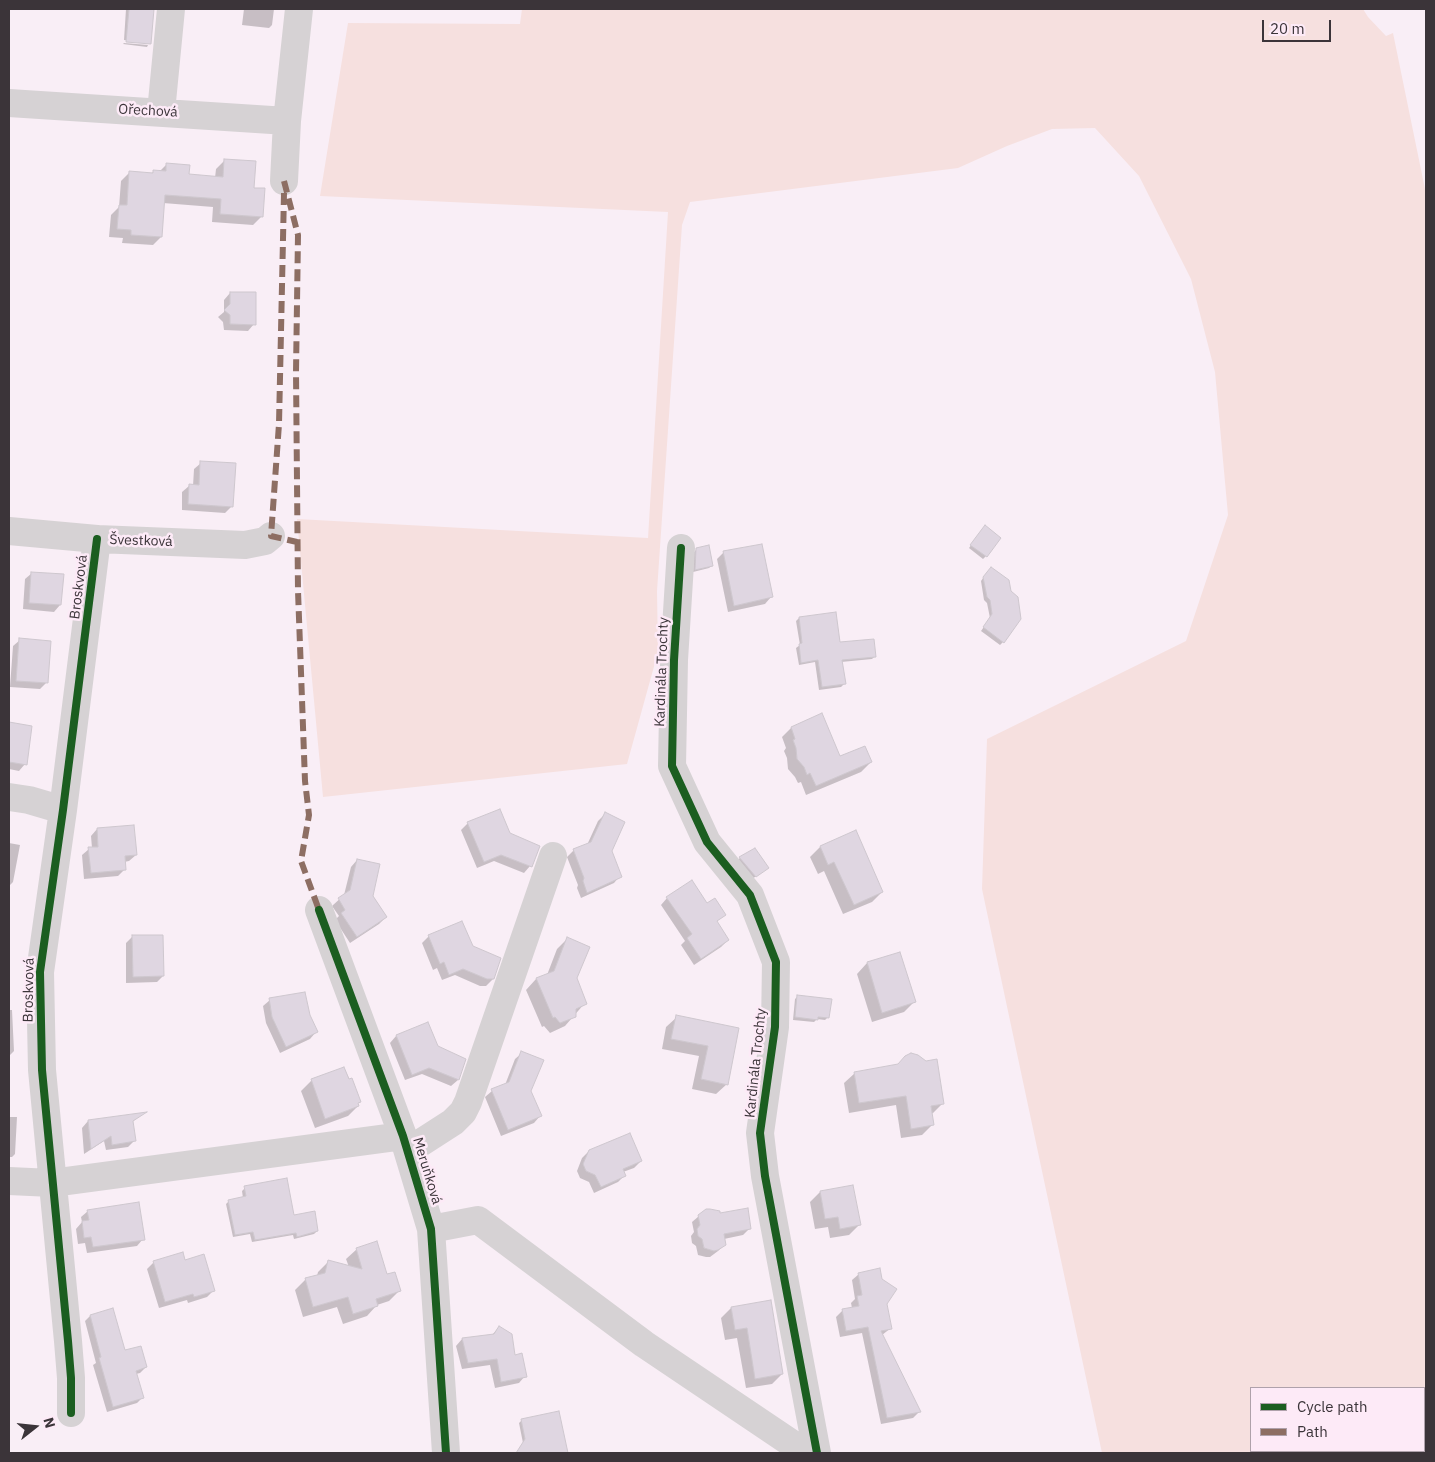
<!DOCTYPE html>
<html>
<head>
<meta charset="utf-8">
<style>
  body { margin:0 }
  #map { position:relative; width:1435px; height:1462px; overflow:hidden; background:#f9eef6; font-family:"IBM Plex Sans",sans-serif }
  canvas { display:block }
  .frame { position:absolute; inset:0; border:10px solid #3b3439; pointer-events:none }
  .legend { position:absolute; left:1250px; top:1387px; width:175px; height:65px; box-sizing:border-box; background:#fdeaf7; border:1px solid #afa1ab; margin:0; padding:6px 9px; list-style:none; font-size:15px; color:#3b3439 }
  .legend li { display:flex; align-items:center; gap:10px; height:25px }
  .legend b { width:25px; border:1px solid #afa1ab }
  .north { position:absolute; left:10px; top:1402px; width:50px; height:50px; -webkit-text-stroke:4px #fdeaf7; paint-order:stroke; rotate:74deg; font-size:14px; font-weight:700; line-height:20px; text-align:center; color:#3b3439 }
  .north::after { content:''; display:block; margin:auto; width:18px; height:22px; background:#3b3439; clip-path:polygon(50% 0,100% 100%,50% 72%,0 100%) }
  .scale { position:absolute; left:1262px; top:20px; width:69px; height:22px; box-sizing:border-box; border:2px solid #3b3439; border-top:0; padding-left:6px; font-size:15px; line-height:18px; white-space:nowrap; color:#3b3439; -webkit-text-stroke:4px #fdeaf7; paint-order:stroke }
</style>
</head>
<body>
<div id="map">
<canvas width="1435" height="1462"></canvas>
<div class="frame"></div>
<ul class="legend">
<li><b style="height:6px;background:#1b5e20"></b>Cycle path</li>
<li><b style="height:6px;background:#8d6e63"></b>Path</li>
</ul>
<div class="north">N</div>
<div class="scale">20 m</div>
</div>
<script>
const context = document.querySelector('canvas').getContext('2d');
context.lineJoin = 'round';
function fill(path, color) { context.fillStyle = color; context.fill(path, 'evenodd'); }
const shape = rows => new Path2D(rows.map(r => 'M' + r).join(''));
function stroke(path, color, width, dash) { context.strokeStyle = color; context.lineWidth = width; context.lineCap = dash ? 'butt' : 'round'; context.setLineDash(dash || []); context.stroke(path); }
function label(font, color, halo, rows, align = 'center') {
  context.font = font + ' "IBM Plex Sans",sans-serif'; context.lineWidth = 5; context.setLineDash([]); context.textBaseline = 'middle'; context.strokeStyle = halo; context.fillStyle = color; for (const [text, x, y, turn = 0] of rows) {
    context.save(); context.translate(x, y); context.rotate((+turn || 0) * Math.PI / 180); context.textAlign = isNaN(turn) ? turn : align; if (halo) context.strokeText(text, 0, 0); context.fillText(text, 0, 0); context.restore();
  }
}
const green = shape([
  [522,9,1363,9,1368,17,1386,36,1393,33,1426,194,1426,1453,1102,1453,982,889,987,739,1186,641,1228,515,1215,372,1191,279,1139,176,1095,128,1052,129,1007,146,958,168,690,202,682,225,657,591,658,652,627,764,323,797,297,519,648,538,668,212,320,196,348,23,520,24],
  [1251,1388,1424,1388,1424,1451,1251,1451]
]);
const shadow = shape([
  [126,9,153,9,149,45,149,43,124,40],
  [244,9,274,9,272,25,269,28,242,25],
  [124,43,148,45,147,47,123,44],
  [225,160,253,189,262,216,253,225,212,222,213,207,163,203,161,237,153,245,122,243,123,238,109,237,111,215,119,207,121,181,129,173,151,174,154,171,159,172,167,164,188,175,215,178,216,169],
  [230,293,254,324,248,331,224,330,223,322,218,317,224,312,224,300],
  [201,463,232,506,225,513,182,510,182,492,189,486,193,486,194,469],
  [982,530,986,556,983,559,969,548],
  [697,549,712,565,709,568,693,572,694,552],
  [724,552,771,597,765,604,728,612,717,559],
  [988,571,1010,592,1003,642,1000,645,981,631,990,618,987,603,984,600,981,581],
  [32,573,60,605,54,612,23,609,25,579],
  [799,618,839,643,875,656,872,659,841,662,844,684,841,687,819,690,815,662,799,665,796,648,800,645,796,621],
  [20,640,46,683,40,689,10,687,13,646],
  [9,724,31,727,25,764,19,771,9,769],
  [791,728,839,758,871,762,861,772,806,795,801,782,798,783,795,777,788,769,787,758,784,751,786,748,782,737],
  [605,814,611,851,620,876,614,883,581,898,577,888,578,885,567,857,574,850,587,845,598,821],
  [468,823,509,834,530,866,524,873,494,861,477,868,461,830],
  [97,829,136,855,129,861,124,862,125,869,118,876,84,879,82,855,89,849,92,848,91,836],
  [855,832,882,892,872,902,843,914,824,871,818,874,810,857,820,847],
  [9,843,20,845,13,882,10,885,9,884],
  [740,858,764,871,752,879,737,860],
  [357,860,371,896,386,917,379,924,350,943,335,920,339,916,332,906,344,895,351,867],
  [667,898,707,905,725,914,716,922,728,940,721,947,694,965,681,945,685,941,661,905],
  [429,936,472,947,493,979,486,986,480,986,455,975,442,980,437,968,433,970,422,943],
  [132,937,163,976,157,982,126,983,126,943],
  [567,939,575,978,585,1003,565,1026,550,1033,544,1026,542,1027,526,990,536,979,547,975,557,949],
  [900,954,914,1002,904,1012,872,1022,857,974,867,963],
  [798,996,828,1017,825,1020,817,1019,814,1022,793,1020,795,999],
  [270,1000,309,1015,316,1032,310,1039,280,1053,266,1023,263,1006],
  [9,1010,12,1010,14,1051,9,1056],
  [677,1017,737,1029,727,1084,716,1094,692,1089,699,1056,662,1049,666,1027],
  [428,1024,437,1047,465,1059,458,1080,451,1086,422,1074,405,1080,390,1043,396,1036],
  [522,1053,530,1091,540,1116,534,1123,501,1136,485,1097,492,1091,505,1085,515,1059],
  [344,1068,360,1101,357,1104,358,1106,348,1116,315,1128,301,1091,311,1081],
  [855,1073,943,1103,933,1113,931,1114,932,1125,922,1135,901,1138,896,1105,849,1113,844,1083],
  [144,1113,132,1122,135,1140,128,1147,106,1150,104,1141,84,1154,82,1128,88,1121],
  [9,1117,17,1117,15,1154,12,1157,9,1157],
  [589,1151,641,1161,634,1168,623,1172,625,1175,618,1182,594,1193,589,1182,580,1178,577,1171,582,1158],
  [245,1188,293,1216,317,1231,314,1234,294,1239,293,1235,252,1242,250,1234,233,1237,226,1204,229,1201,243,1198,242,1191],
  [820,1192,860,1224,849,1235,830,1238,828,1227,815,1229,810,1202],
  [88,1211,143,1239,137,1246,87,1253,85,1243,78,1244,76,1229,82,1222,81,1217],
  [699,1216,750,1228,743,1235,724,1239,725,1244,718,1251,710,1257,706,1257,698,1255,696,1246,692,1243,691,1236,694,1232,692,1222],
  [357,1249,399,1291,389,1301,377,1305,367,1316,343,1324,337,1307,303,1317,295,1290,305,1280,317,1276,318,1272,329,1261,349,1267,346,1259],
  [154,1262,185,1262,213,1291,207,1297,188,1303,187,1300,159,1308,147,1269],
  [859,1274,886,1304,891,1328,882,1335,920,1411,913,1418,881,1424,862,1333,840,1337,836,1317,843,1310,852,1308,851,1303,855,1299,852,1280],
  [770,1302,782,1374,772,1384,746,1388,737,1338,725,1340,721,1318,731,1308],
  [90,1316,124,1352,146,1367,140,1373,136,1374,142,1398,137,1403,107,1412,93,1365,96,1363,85,1321],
  [499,1327,525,1376,519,1383,495,1388,490,1365,462,1369,456,1346,462,1339,492,1335],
  [558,1413,566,1453,520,1453,519,1449,523,1443,519,1423,522,1420]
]);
const building = shape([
  [129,9,154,9,151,44,126,42,129,9],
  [224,159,256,161,254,188,265,188,263,217,220,214,221,199,165,195,162,237,131,235,131,230,117,229,119,205,127,205,129,171,153,173,153,170,166,171,166,163,190,165,189,174,223,177,224,159],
  [230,292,256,292,256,325,230,324,230,315,224,310,230,304,230,292],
  [200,461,236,463,233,507,188,504,189,484,199,485,200,461],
  [985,525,1001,538,987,557,970,545,985,525],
  [762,544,773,597,734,606,723,551,762,544],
  [709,545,713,566,695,570,696,548,709,545],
  [991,567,1009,580,1011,591,1018,597,1021,619,1004,643,983,627,992,614,990,600,987,597,983,577,991,567],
  [31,572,64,574,61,605,29,603,31,572],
  [836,612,840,642,874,639,876,657,842,660,846,684,822,687,818,660,801,663,799,644,802,643,799,617,836,612],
  [19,638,51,641,48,683,16,681,19,638],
  [822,713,840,756,865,746,872,762,816,786,810,773,807,775,804,767,797,759,796,748,793,740,795,739,791,727,822,713],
  [9,722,32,726,27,765,9,762,9,722],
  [500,809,510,833,540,846,532,867,501,855,484,862,467,822,500,809],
  [605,812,625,822,612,851,622,877,587,893,583,881,584,878,573,849,591,842,605,812],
  [134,825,137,855,125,856,126,870,91,873,88,847,98,847,97,828,134,825],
  [856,830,883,892,854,905,834,862,828,865,820,846,856,830],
  [755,848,769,868,756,877,739,857,755,848],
  [357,859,380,864,373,896,387,917,357,937,341,913,345,910,338,898,350,890,357,859],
  [692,880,707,903,715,898,726,915,717,921,729,940,701,959,687,938,692,934,666,897,692,880],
  [462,921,473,946,501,958,494,979,487,979,463,969,449,975,444,962,440,964,428,935,462,921],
  [132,935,163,935,164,976,133,977,132,935],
  [567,937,590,947,577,978,587,1004,576,1009,576,1017,560,1023,555,1017,553,1018,536,978,554,971,567,937],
  [900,952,916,1002,882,1013,867,962,900,952],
  [305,992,310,1015,318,1032,286,1047,272,1017,269,998,305,992],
  [797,995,832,999,829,1018,818,1017,818,1020,795,1017,797,995],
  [676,1015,739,1028,728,1085,701,1079,708,1046,671,1039,676,1015],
  [428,1022,438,1046,466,1059,459,1080,429,1068,412,1075,396,1035,428,1022],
  [521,1051,544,1060,531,1091,542,1116,508,1130,491,1089,509,1082,521,1051],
  [911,1053,918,1055,926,1061,937,1059,944,1104,931,1106,934,1125,911,1129,906,1096,859,1103,854,1072,898,1064,905,1056,911,1053],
  [344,1067,349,1079,352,1078,361,1102,358,1103,359,1106,325,1119,311,1079,344,1067],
  [147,1112,133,1121,136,1141,112,1145,111,1136,91,1149,88,1120,147,1112],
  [630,1133,642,1161,623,1169,626,1176,601,1187,595,1175,586,1171,583,1164,589,1150,630,1133],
  [287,1178,294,1215,315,1211,318,1231,297,1237,296,1233,255,1240,253,1232,235,1235,228,1200,246,1196,244,1186,287,1178],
  [853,1185,861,1225,840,1229,838,1217,825,1219,820,1191,853,1185],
  [139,1202,145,1240,93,1247,91,1237,84,1238,82,1221,89,1220,87,1210,139,1202],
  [748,1208,751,1229,724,1234,726,1245,718,1250,714,1251,704,1248,702,1239,698,1236,697,1229,700,1225,698,1215,706,1209,710,1209,720,1211,720,1213,748,1208],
  [377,1241,387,1274,395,1272,401,1291,376,1299,378,1306,353,1314,348,1297,313,1307,305,1278,325,1273,328,1260,362,1269,356,1248,377,1241],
  [183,1252,185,1260,204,1254,215,1291,194,1297,193,1294,165,1302,153,1261,183,1252],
  [880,1268,882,1279,897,1289,887,1304,892,1329,881,1331,921,1412,887,1418,868,1327,846,1331,842,1309,859,1306,857,1296,862,1295,858,1273,880,1268],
  [771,1300,783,1374,755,1379,747,1328,735,1330,731,1307,771,1300],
  [113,1308,125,1350,141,1346,147,1367,136,1371,144,1398,113,1407,99,1358,101,1357,90,1315,113,1308],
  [499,1326,512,1334,515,1355,522,1353,527,1377,501,1382,497,1359,468,1363,462,1338,494,1334,499,1326],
  [559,1411,568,1453,516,1453,525,1439,521,1419,559,1411]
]);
const minor = shape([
  [9,103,287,121],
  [161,112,171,9],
  [284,181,287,121,299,9],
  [9,531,97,539,245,545,265,541,271,536],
  [681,548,674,660,672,766,707,842,750,895,776,962,775,1027,760,1133,765,1176,817,1453],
  [9,797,29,800,63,810],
  [319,910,403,1136,431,1229,446,1453],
  [408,1151,453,1122,463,1112,468,1102,553,856],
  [9,1181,52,1183,403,1136],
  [431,1229,478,1220,644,1344,806,1453],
  [71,1413,71,1378,68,1341,42,1070,40,972,63,810,97,539]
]);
const quiet = shape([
  [284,181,298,235,296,372,298,591,305,781,309,815,301,861,319,910],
  [284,193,279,424,271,536,297,542]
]);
const cycleway = shape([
  [681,548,674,660,672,766,707,842,750,895,776,962,775,1027,760,1133,765,1176,817,1453],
  [319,910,403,1136,431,1229,446,1453],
  [71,1413,71,1378,68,1341,42,1070,40,972,63,810,97,539]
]);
const streetNames = [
  ["Ořechová",148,111,3],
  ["Švestková",141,541,2],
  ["Broskvová",79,587,-83],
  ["Kardinála Trochty",662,672,-88],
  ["Broskvová",29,990,-89],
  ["Kardinála Trochty",756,1063,-84],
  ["Meruňková",427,1171,73]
];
fill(green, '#f6e0df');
fill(shadow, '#0003');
fill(building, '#dfd6e1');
stroke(building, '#cec7ce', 1);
stroke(minor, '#d6d2d4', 28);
stroke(quiet, '#8d6e63', 6, [12, 6]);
stroke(cycleway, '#1b5e20', 8);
label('14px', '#3b3439', '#fdeaf7', streetNames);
</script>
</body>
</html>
